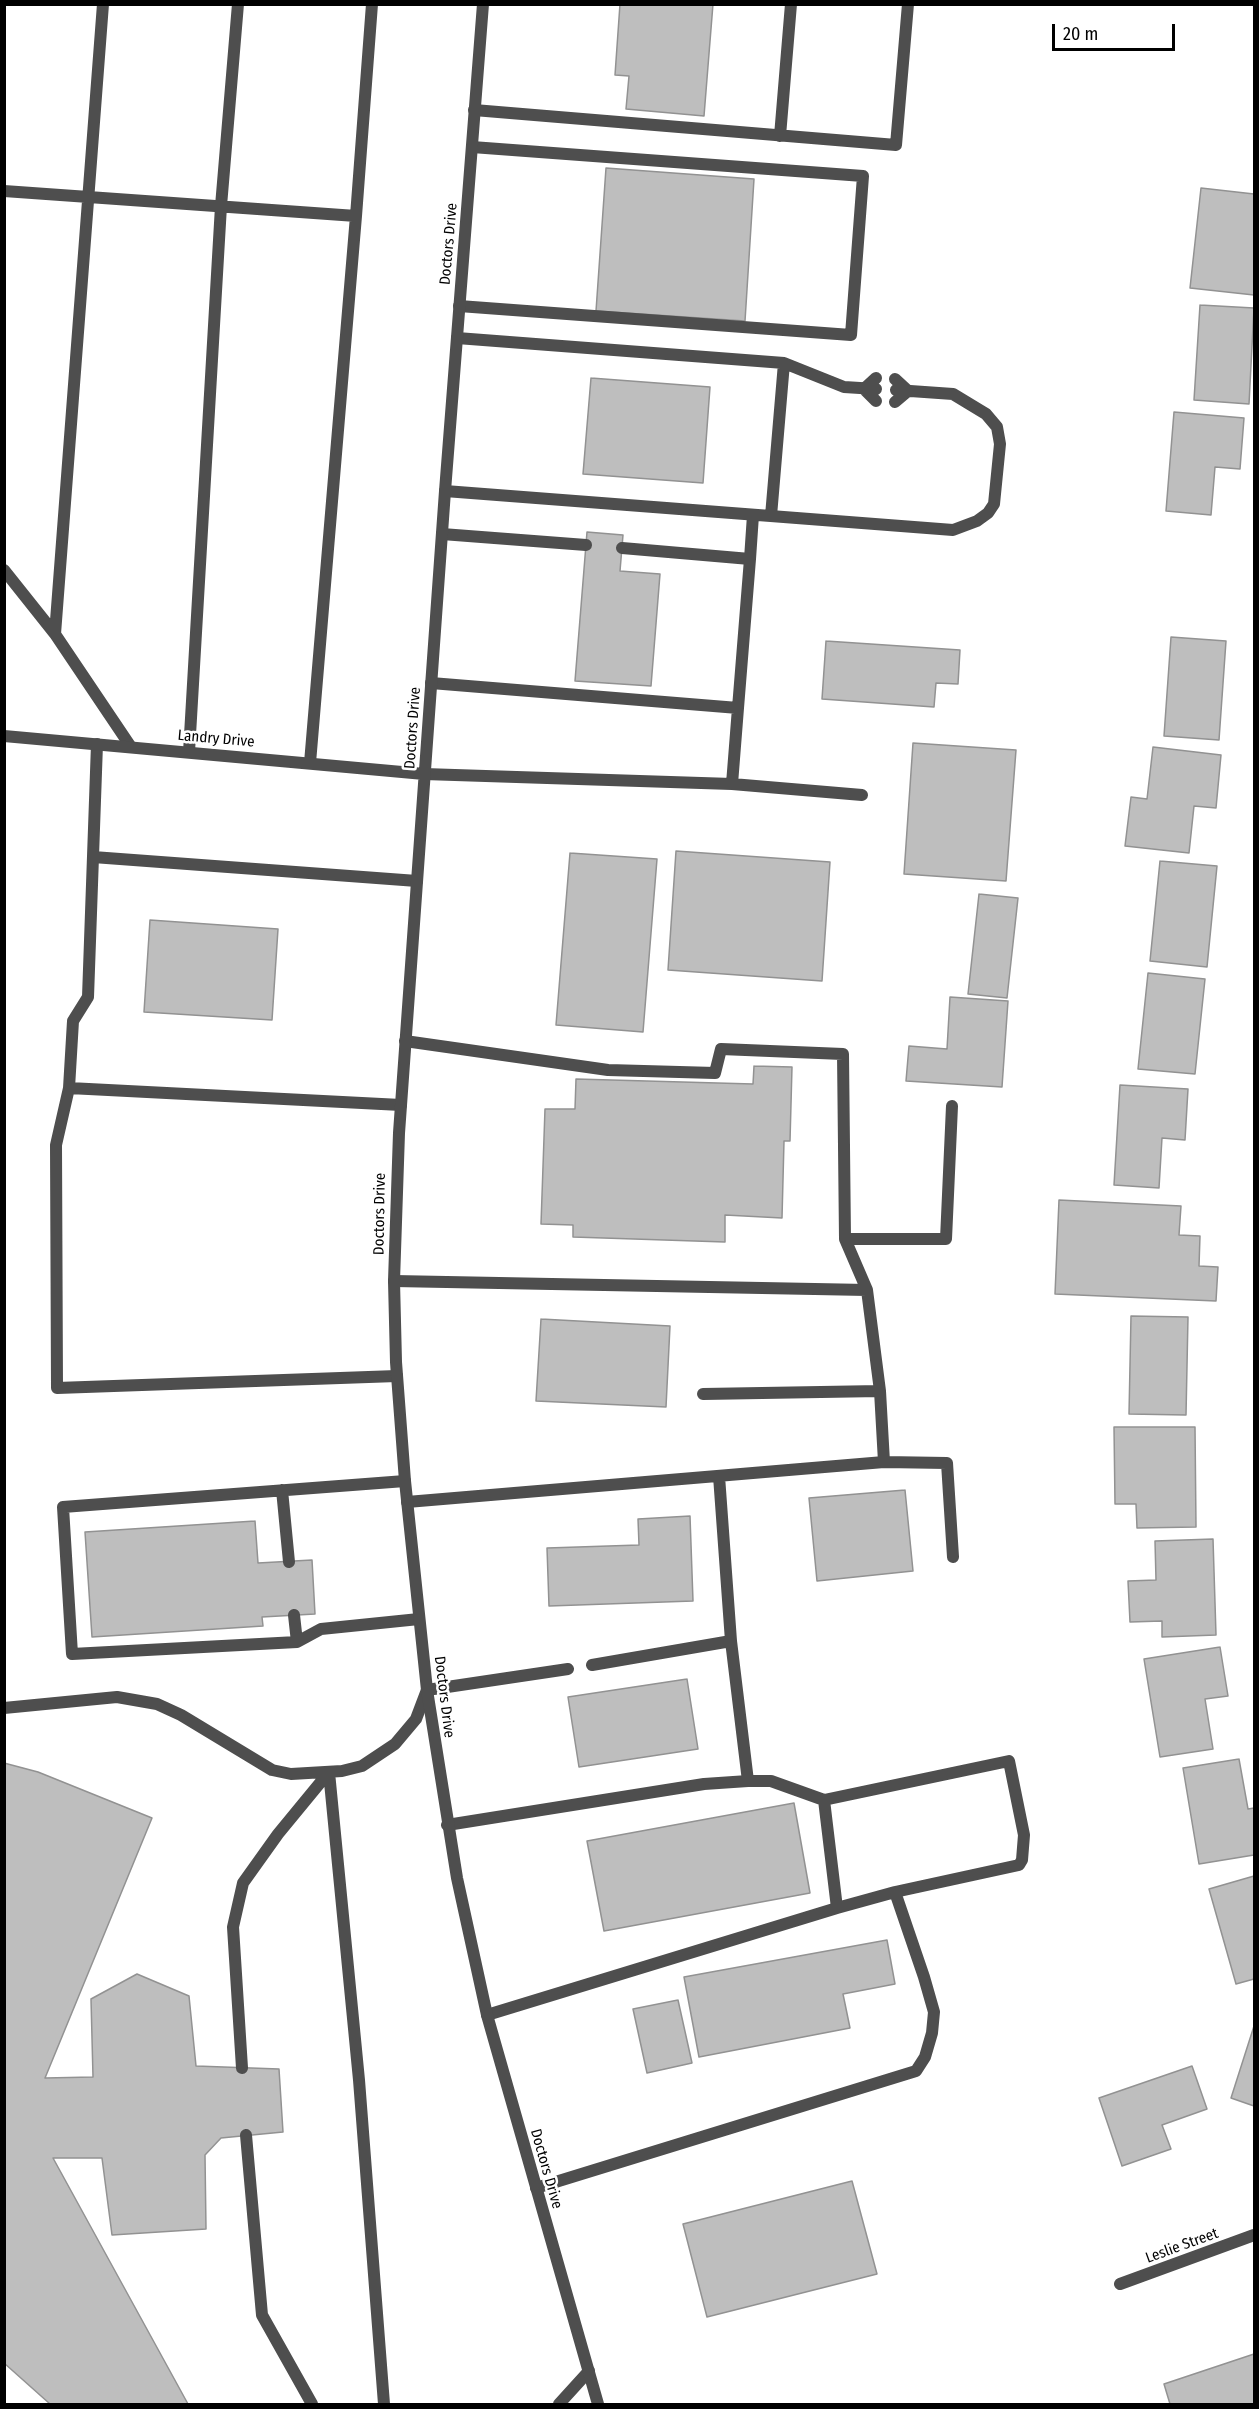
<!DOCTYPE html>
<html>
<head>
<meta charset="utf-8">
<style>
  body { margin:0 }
  #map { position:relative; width:1259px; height:2409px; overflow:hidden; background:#fff; font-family:"Fira Sans Condensed",sans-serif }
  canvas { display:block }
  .frame { position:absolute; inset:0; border:6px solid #000; pointer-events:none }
  .scale { position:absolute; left:1052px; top:24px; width:123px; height:27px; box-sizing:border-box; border:3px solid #000; border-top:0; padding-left:8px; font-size:18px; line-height:21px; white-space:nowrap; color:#000; -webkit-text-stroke:4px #fff; paint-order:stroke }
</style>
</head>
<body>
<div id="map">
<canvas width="1259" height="2409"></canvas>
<div class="frame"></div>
<div class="scale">20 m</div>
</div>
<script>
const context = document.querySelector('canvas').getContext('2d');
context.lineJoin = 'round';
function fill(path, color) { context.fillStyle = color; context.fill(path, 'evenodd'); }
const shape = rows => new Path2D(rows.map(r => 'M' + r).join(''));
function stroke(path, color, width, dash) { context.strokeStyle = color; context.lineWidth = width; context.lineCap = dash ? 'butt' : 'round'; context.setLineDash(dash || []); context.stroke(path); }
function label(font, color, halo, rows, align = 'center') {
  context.font = font + ' "Fira Sans Condensed",sans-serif'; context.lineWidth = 5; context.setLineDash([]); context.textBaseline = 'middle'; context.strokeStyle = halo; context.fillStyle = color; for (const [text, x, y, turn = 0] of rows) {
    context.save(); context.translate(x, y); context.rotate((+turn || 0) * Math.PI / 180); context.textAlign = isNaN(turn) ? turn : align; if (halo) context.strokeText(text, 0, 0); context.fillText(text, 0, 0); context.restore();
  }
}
const building = shape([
  [620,4,713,4,704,116,626,109,629,76,615,75,620,4],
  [606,168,754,179,745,321,596,311,606,168],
  [1201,188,1254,194,1254,295,1190,288,1201,188],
  [1200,305,1254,308,1249,404,1194,400,1200,305],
  [591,378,710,387,703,483,583,474,591,378],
  [1174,412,1244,418,1240,469,1215,467,1211,515,1166,511,1174,412],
  [587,532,623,535,620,571,660,574,651,686,575,681,587,532],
  [1171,637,1226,641,1219,740,1164,736,1171,637],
  [826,641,960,650,958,684,936,683,934,707,822,699,826,641],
  [913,743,1016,750,1006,881,904,874,913,743],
  [1153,747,1221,755,1216,808,1194,806,1189,853,1125,846,1131,797,1147,799,1153,747],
  [676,851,830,862,822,981,668,970,676,851],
  [570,853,657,859,643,1032,556,1025,570,853],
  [1160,861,1217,866,1207,967,1150,961,1160,861],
  [979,894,1018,898,1007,998,968,994,979,894],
  [150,920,278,929,272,1020,144,1012,150,920],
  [1148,973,1205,979,1195,1074,1138,1069,1148,973],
  [950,997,1008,1001,1002,1087,906,1081,909,1046,947,1049,950,997],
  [754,1066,792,1067,790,1141,784,1141,782,1218,725,1215,725,1242,573,1237,573,1225,541,1224,545,1109,575,1109,576,1079,753,1084,754,1066],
  [1120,1085,1188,1089,1185,1140,1162,1138,1159,1188,1114,1185,1120,1085],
  [1059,1200,1181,1206,1179,1235,1200,1236,1199,1266,1218,1267,1216,1301,1055,1294,1059,1200],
  [1131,1316,1188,1317,1186,1415,1129,1414,1131,1316],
  [541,1319,670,1326,666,1407,536,1401,541,1319],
  [1114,1427,1195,1427,1196,1527,1137,1528,1136,1504,1115,1504,1114,1427],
  [905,1490,913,1571,817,1581,809,1498,905,1490],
  [690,1516,693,1601,549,1606,547,1548,639,1545,638,1519,690,1516],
  [255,1521,258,1563,312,1560,315,1614,262,1617,263,1626,92,1637,85,1532,255,1521],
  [1213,1539,1216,1635,1162,1637,1162,1621,1130,1622,1128,1581,1156,1580,1155,1541,1213,1539],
  [1220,1647,1228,1696,1205,1699,1213,1749,1160,1757,1144,1659,1220,1647],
  [687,1679,698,1749,579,1767,568,1697,687,1679],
  [1239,1759,1248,1809,1254,1808,1254,1855,1199,1864,1183,1768,1239,1759],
  [4,1763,38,1772,152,1818,45,2078,93,2077,91,1999,137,1974,189,1996,196,2066,279,2069,283,2132,221,2138,205,2155,206,2229,112,2235,102,2158,53,2158,188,2404,50,2404,4,2363,4,1763],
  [794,1803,810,1893,604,1931,587,1841,794,1803],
  [1254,1876,1254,1979,1236,1984,1209,1889,1254,1876],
  [887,1940,895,1984,843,1994,850,2028,699,2057,684,1977,887,1940],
  [678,2000,692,2063,647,2073,633,2009,678,2000],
  [1254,2026,1254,2106,1231,2098,1254,2026],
  [1192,2066,1207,2109,1162,2125,1171,2149,1122,2166,1099,2098,1192,2066],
  [852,2181,877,2274,707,2317,683,2224,852,2181],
  [1254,2354,1254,2404,1170,2404,1164,2384,1254,2354]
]);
const lane = shape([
  [474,110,896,145,908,4],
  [780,136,791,4],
  [4,191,356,216,372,4],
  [459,306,851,335,863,176,472,147],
  [457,338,784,363,844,387,876,389],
  [876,401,864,389,876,378],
  [895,402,908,391,895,379],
  [445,491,953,530,977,521,988,513,994,504,1000,444,997,427,986,414,953,394,896,390],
  [771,516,784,363],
  [442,534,586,545],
  [750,559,753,515],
  [4,570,55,634,131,747],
  [55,634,103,4],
  [431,683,738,708,750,559,622,548],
  [97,744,88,997,73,1021,69,1088,401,1105],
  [189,752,221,206,238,4],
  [310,763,356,216],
  [424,774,732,784,862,795],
  [732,784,738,708],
  [93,857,417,881],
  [405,1041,608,1070,715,1073,721,1049,843,1054,845,1239,867,1290],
  [69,1088,56,1145,57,1388,397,1376],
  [845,1239,946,1239,952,1106],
  [394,1281,867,1290,880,1391,884,1462,407,1502],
  [703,1394,880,1391],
  [884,1462,947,1463,953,1557],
  [719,1476,731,1641,748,1781],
  [405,1481,63,1507,72,1654,297,1642,321,1629,419,1619],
  [282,1490,289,1562],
  [294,1615,297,1642],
  [592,1665,731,1641],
  [4,1708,117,1697,157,1704,181,1715,272,1770,291,1774,342,1771,362,1766,395,1744,416,1719,427,1690,568,1669],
  [329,1772,359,2080,384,2404],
  [824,1800,837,1908],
  [447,1825,704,1784,748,1781,771,1781,824,1800,1009,1761,1024,1835,1022,1860,1019,1865,895,1892],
  [487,2015,837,1908,895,1892,924,1977,934,2012,932,2033,925,2057,916,2071,536,2188],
  [242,2068,233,1927,243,1883,278,1834,329,1772],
  [246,2135,262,2315,312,2404],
  [559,2404,589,2371]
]);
const street = shape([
  [483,4,445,491,399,1133,394,1281,396,1362,405,1481,427,1690,457,1878,487,2015,598,2404],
  [4,736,424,774],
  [1120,2284,1254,2235]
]);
const streetNames = [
  ["Doctors Drive",449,244,-85],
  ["Doctors Drive",413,728,-86],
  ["Landry Drive",216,739,5],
  ["Doctors Drive",380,1214,-89],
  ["Doctors Drive",444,1697,83],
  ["Doctors Drive",546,2169,74],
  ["Leslie Street",1182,2246,-20]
];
fill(building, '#bebebe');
stroke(building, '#929292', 1.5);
stroke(lane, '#4e4e4e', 12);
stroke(street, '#4e4e4e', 12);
label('15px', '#000', '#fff', streetNames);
</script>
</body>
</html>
